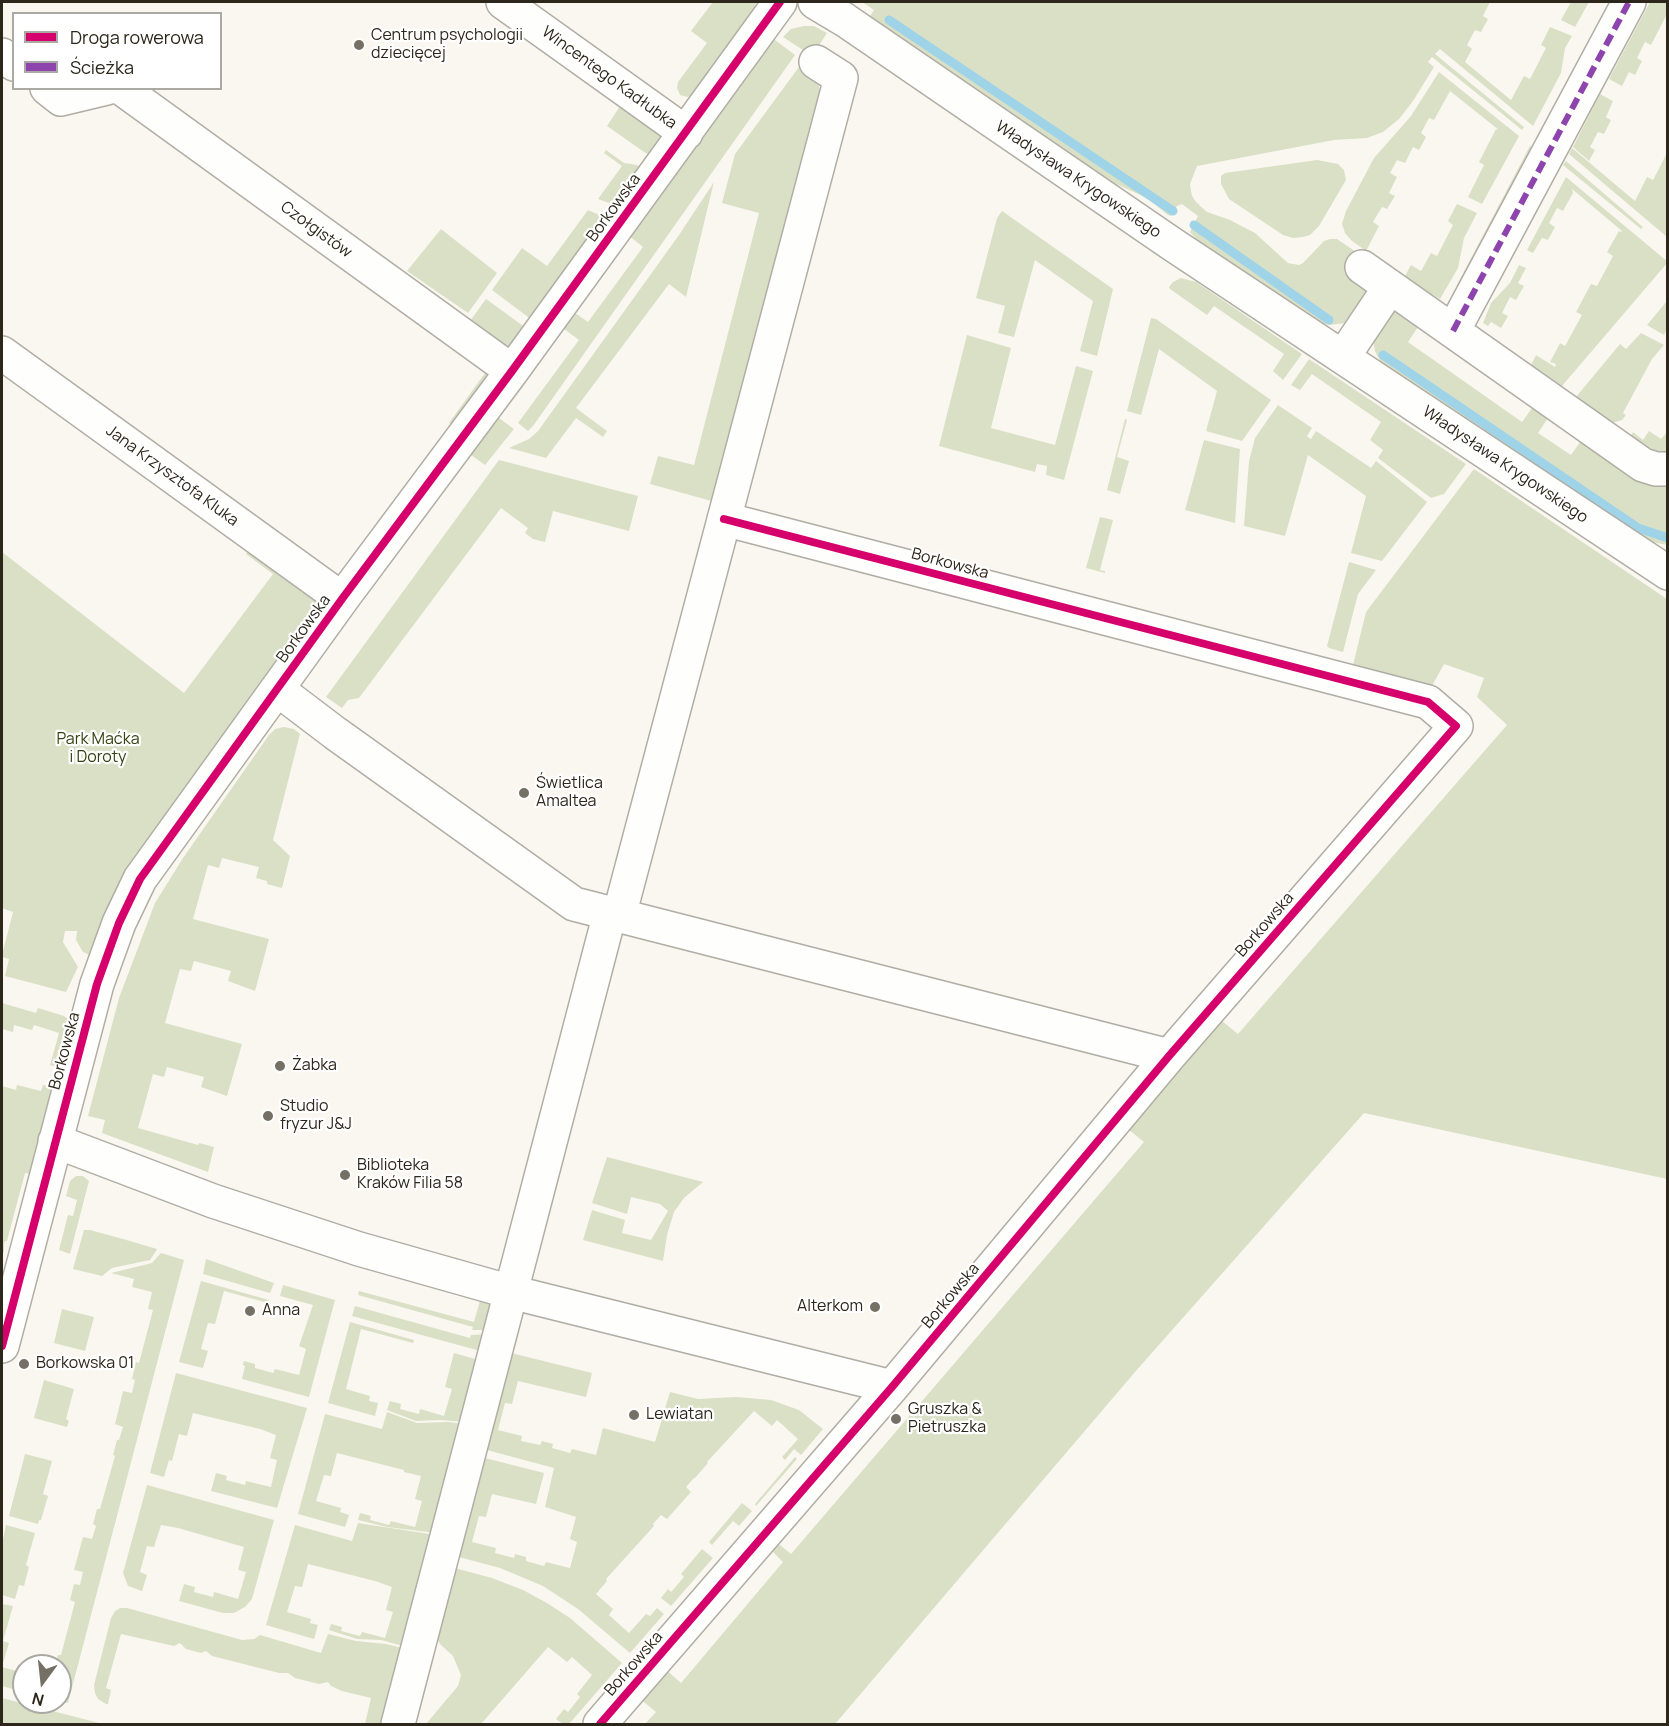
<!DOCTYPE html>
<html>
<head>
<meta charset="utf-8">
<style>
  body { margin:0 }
  #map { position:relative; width:1669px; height:1726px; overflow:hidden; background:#faf7f0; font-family:Manrope,sans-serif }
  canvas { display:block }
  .frame { position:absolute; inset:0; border:3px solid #2d271b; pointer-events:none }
  .legend { position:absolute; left:12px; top:12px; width:210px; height:78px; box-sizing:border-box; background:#fff; border:2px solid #aba9a4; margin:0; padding:8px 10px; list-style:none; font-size:18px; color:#2d271b }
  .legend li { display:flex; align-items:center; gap:12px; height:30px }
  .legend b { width:30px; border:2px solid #aba9a4 }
  .north { position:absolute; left:12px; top:1654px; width:60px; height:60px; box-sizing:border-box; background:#fff; border:2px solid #aba9a4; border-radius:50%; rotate:195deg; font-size:16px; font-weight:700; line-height:24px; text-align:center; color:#2d271b }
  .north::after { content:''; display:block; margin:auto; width:21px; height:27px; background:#757066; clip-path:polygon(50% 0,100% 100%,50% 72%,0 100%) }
</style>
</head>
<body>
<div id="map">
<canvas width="1669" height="1726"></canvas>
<div class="frame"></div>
<ul class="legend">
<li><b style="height:8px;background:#d6006c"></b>Droga rowerowa</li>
<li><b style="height:8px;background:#8e44ad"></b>Ścieżka</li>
</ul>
<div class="north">N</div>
</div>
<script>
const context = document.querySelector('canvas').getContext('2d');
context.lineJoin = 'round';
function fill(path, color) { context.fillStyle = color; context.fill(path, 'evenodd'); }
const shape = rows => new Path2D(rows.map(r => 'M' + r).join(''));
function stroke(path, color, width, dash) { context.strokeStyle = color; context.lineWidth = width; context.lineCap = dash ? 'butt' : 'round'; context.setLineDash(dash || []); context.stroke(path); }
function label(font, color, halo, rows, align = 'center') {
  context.font = font + ' Manrope,sans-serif'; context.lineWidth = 4.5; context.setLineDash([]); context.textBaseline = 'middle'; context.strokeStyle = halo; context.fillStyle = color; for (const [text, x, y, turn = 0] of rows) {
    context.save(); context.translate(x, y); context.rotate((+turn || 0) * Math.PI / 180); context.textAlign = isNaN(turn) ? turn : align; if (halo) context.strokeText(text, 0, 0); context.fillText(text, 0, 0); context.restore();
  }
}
const green = shape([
  [713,2,756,2,754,12,693,95,687,97,680,95,677,88,678,82,707,43,691,31],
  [862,2,1490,2,1483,16,1488,19,1481,32,1475,30,1467,45,1472,49,1465,62,1511,100,1524,76,1530,79,1546,48,1541,45,1550,27,1572,36,1565,48,1561,73,1533,126,1440,49,1435,54,1524,127,1522,130,1432,57,1428,62,1434,67,1413,101,1399,119,1383,132,1367,138,1334,140,1197,166,1190,184,1192,196,1196,202,1207,212,1230,220,1255,233,1288,263,1299,265,1303,263,1324,241,1330,239,1337,239,1359,254,1346,272,1363,284,1367,294,1346,323,1330,325,1320,323,1199,242,1190,232,1198,216,1182,204,1177,206,1171,216,1168,215,1147,198,1114,183,869,18,874,10],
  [1571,2,1589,2,1575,27,1561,20],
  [1650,2,1667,2,1667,14,1651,45,1645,42,1637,58,1642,61,1635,75,1629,72,1622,86,1609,79],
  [804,26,814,26,827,33,812,56,783,37,791,29],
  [775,40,795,55,533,426,528,431,518,423,579,340,560,326,572,311,588,322,643,247,628,235,767,44],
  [799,67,813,76,818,83,821,92,715,502,650,484,658,456,694,465,759,213,722,203,735,154],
  [1439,72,1519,136,1482,204,1468,197,1484,165,1479,162,1496,129,1499,130,1450,91,1434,120,1429,118,1421,133,1426,137,1419,150,1413,147,1405,163,1397,160,1390,173,1397,177,1389,193,1395,196,1387,209,1382,207,1373,222,1379,226,1366,251,1352,241,1345,233,1342,224,1346,211,1374,158,1411,116],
  [1600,94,1613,101,1606,117,1611,120,1604,134,1598,132,1590,147,1595,150,1589,161,1573,147],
  [626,97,663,131,662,137,654,151,647,154,607,126],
  [1530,146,1537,151,1464,289,1457,285],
  [1572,148,1635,201,1647,177,1653,180,1667,153,1667,237,1569,154],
  [606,150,624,163,637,165,642,168,615,205,598,199,622,166,604,153],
  [1317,160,1338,164,1344,170,1346,180,1319,226,1310,235,1303,237,1293,238,1283,235,1229,199,1221,184,1221,176,1225,173],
  [1566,161,1643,227,1641,229,1563,165],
  [1566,177,1668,262,1562,386,1531,365,1536,355,1555,367,1556,364,1550,362,1560,343,1565,346,1582,315,1576,312,1591,284,1597,286,1613,256,1607,252,1619,231,1621,232,1622,231,1572,189,1573,193,1563,211,1557,208,1549,223,1555,227,1548,240,1542,238,1533,253,1527,250],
  [714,182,686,297,669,284,576,408,607,431,603,437,576,418,546,458,509,448,529,439,538,431,679,235],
  [1457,204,1477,213,1464,238,1458,268,1440,299,1404,278,1411,265,1421,271,1431,253,1437,256,1453,225,1448,221],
  [588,210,606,218,532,320,492,290,522,248,547,266],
  [1002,211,1113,289,1097,356,1080,351,1093,301,1035,260,1014,337,998,333,1005,306,976,298,997,218],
  [441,229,497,273,468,313,407,271],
  [1519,265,1526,268,1518,283,1524,286,1516,300,1510,297,1502,313,1508,316,1501,328,1491,322,1488,326,1483,323,1491,303,1510,283],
  [1181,278,1196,282,1302,354,1283,380,1273,371,1284,354,1214,306,1207,315,1170,289,1169,287,1173,282],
  [486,299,526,328,514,345,502,346,470,321],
  [1667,301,1667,329,1664,335,1647,325],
  [1399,310,1420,324,1408,342,1522,422,1535,404,1550,415,1538,433,1571,455,1583,438,1667,482,1667,545,1652,542,1634,533,1381,363,1375,351,1373,341,1393,311],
  [1151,318,1156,319,1271,400,1242,441,1206,431,1217,391,1159,349,1141,415,1127,411],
  [1641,333,1664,345,1652,359,1623,413,1626,415,1622,420,1612,423,1576,397,1620,344,1626,349],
  [967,335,1011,348,991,428,1055,445,1076,366,1093,371,1064,480,1046,475,1047,466,1037,464,1035,472,939,446],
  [1309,359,1466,464,1444,494,1431,498,1378,458,1383,450,1370,440,1381,422,1312,374,1300,390,1291,385],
  [490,366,491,373,454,426,449,423],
  [1278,405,1312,428,1307,436,1309,438,1311,439,1316,431,1371,468,1376,461,1427,502,1382,561,1351,553,1366,496,1308,455,1285,536,1244,526,1249,461,1255,438],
  [495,415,514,429,485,465,467,452],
  [1125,419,1127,420,1117,457,1129,461,1120,494,1107,490],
  [1649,431,1661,439,1667,432,1667,451,1661,453,1650,450,1631,436,1633,432,1643,440],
  [1204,440,1240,449,1235,523,1185,510],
  [499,460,638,496,629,531,553,511,545,542,533,539,525,533,528,528,501,508,359,698,348,700,342,708,326,697],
  [1474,469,1667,599,1667,1179,1364,1113,1135,1372,835,1724,645,1724,656,1712,639,1698,664,1668,681,1683,783,1562,769,1548,775,1541,791,1554,1144,1142,1128,1129,1222,1021,1238,1034,1507,725,1477,697,1484,678,1444,664,1432,686,1353,665,1366,612],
  [1100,517,1113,520,1100,570,1105,571,1105,573,1086,568],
  [248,551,306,583,322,607,92,956,83,952,76,940,77,931,65,931,63,942,78,967,66,992,5,976,9,959,2,957,2,955,13,912,2,908,2,552,184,693,273,574,246,554],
  [1349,562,1376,570,1358,594,1343,652,1329,648,1327,646],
  [284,727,294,729,300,734,273,840,290,856,282,888,267,884,267,881,256,878,259,867,222,858,219,868,208,865,193,919,269,939,255,991,228,981,231,971,194,961,191,971,180,969,165,1023,242,1044,227,1096,201,1087,204,1077,167,1067,164,1077,153,1074,138,1128,198,1145,199,1143,214,1147,208,1172,102,1133,105,1120,88,1116,119,998,155,903,183,858,269,735,275,729],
  [2,1003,36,1013,38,1008,64,1016,71,1021,58,1067,50,1065,59,1033,34,1025,32,1030,14,1025,13,1032,2,1029],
  [17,1085,41,1091,43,1085,53,1087,30,1174,25,1173,7,1241,5,1241,4,1245,4,1252,2,1254,2,1086,16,1090],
  [607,1157,703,1182,684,1198,674,1212,667,1235,663,1261,583,1240,592,1210,625,1220,622,1233,651,1240,668,1211,660,1204,631,1197,627,1214,592,1203],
  [76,1176,83,1176,89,1181,70,1254,59,1250,68,1215,73,1216,77,1200,66,1196,70,1181],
  [84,1230,90,1230,123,1239,157,1249,156,1251,150,1260,112,1268,102,1276,73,1269],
  [161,1253,184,1260,68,1703,60,1701,60,1666,55,1666,58,1655,61,1655,75,1602,70,1600,74,1584,80,1585,83,1572,74,1570,83,1537,92,1539,96,1526,93,1524,97,1509,100,1509,115,1456,113,1455,117,1440,119,1440,123,1427,115,1424,123,1391,132,1393,135,1380,132,1379,136,1362,139,1363,153,1310,148,1309,152,1292,132,1287,134,1279,111,1273,152,1263],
  [206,1259,274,1283,270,1293,203,1274],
  [201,1281,269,1300,268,1303,224,1291,215,1324,208,1323,201,1349,208,1351,203,1368,179,1362],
  [283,1285,335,1300,309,1397,242,1379,245,1366,243,1365,244,1361,255,1364,255,1368,273,1373,275,1369,299,1375,306,1349,299,1346,313,1305,280,1296],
  [359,1291,474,1322,481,1297,497,1301,485,1330,472,1330,473,1327,358,1295],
  [355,1306,470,1338,471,1335,489,1334,484,1352,352,1316],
  [62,1309,94,1317,85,1351,54,1343],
  [350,1322,414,1340,413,1343,361,1329,346,1389,370,1396,369,1401,378,1403,375,1416,328,1403],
  [507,1352,592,1373,586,1397,518,1381,512,1404,505,1403,498,1430,522,1436,521,1441,540,1445,542,1441,553,1444,552,1448,570,1453,572,1449,596,1455,603,1428,655,1442,670,1392,698,1399,736,1397,771,1400,799,1410,823,1429,801,1455,794,1449,785,1460,782,1457,798,1439,777,1420,772,1426,754,1411,707,1462,708,1463,695,1478,694,1478,686,1487,691,1492,667,1519,661,1515,653,1524,654,1526,606,1579,607,1581,596,1594,613,1609,609,1615,629,1633,646,1614,650,1616,657,1608,664,1614,630,1653,578,1609,543,1586,500,1568,455,1556,481,1457,544,1473,536,1504,492,1494,486,1517,479,1516,472,1542,496,1548,495,1553,514,1558,515,1554,526,1557,526,1561,544,1566,546,1562,570,1568,577,1542,570,1539,576,1517,545,1507,554,1468,483,1449],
  [454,1353,482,1361,465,1422,440,1420,416,1421,387,1410,390,1401,401,1404,400,1409,419,1414,420,1409,444,1416,452,1389,445,1387],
  [176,1373,307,1408,277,1508,211,1491,216,1473,227,1476,226,1480,245,1485,246,1481,271,1487,277,1460,270,1458,276,1435,260,1429,193,1413,187,1436,179,1434,172,1461,169,1460,164,1477,150,1473],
  [44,1380,74,1389,66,1419,69,1421,67,1427,34,1418],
  [387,1412,417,1423,448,1422,465,1424,436,1533,387,1527,358,1520,360,1513,371,1516,370,1520,389,1525,391,1521,415,1527,422,1501,415,1499,421,1476,404,1472,404,1470,337,1453,331,1476,324,1475,316,1501,341,1508,340,1512,349,1515,345,1527,298,1514,325,1414,382,1429],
  [25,1454,52,1461,43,1494,48,1496,41,1520,39,1520,38,1524,9,1516],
  [795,1457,797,1459,756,1506,755,1504],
  [147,1485,274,1520,252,1599,245,1607,234,1613,223,1613,179,1601,184,1584,195,1587,194,1592,213,1597,214,1592,238,1599,246,1572,238,1570,244,1547,178,1528,161,1525,154,1547,147,1546,140,1572,147,1575,142,1591,128,1586,123,1573],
  [742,1503,752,1511,739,1526,733,1521,712,1545,709,1542],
  [358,1523,436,1535,407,1647,381,1640,357,1639,329,1630,331,1624,342,1627,341,1631,360,1636,362,1632,385,1638,393,1612,386,1610,392,1587,375,1581,308,1564,302,1587,295,1586,287,1612,311,1619,310,1623,318,1625,314,1639,266,1625,295,1525,352,1541],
  [6,1525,35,1533,26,1565,29,1567,24,1586,19,1585,15,1599,2,1595,2,1544],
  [702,1549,713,1558,671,1606,661,1598,668,1589,671,1592,684,1577,681,1574],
  [451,1567,492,1578,523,1590,547,1603,570,1618,622,1663,569,1724,563,1724,556,1719,564,1709,568,1712,580,1697,577,1694,592,1675,572,1657,567,1662,548,1647,481,1724,426,1724,458,1686,461,1675,453,1656,440,1644,436,1636],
  [2,1604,13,1606,3,1641,9,1643,2,1667,24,1673,24,1692,2,1686],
  [120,1608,127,1608,242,1640,254,1639,260,1635,321,1653,328,1634,356,1641,386,1644,406,1649,387,1724,365,1724,371,1698,342,1691,331,1686,328,1682,319,1684,295,1678,288,1673,279,1673,212,1656,206,1651,201,1653,186,1649,180,1643,174,1646,121,1634,106,1688,111,1690,108,1704,106,1704,98,1699,95,1693,94,1685,111,1618,115,1611],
  [2,1698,103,1724,2,1724]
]);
const stream = shape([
  [889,20,1173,211],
  [1194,225,1329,320],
  [1383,355,1638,528,1668,538]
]);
const minor = shape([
  [503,2,686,133],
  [815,2,845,20,1172,244,1668,573],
  [2,55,14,64],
  [47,88,61,99,107,88],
  [121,88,512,371],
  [1362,267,1643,465,1656,469,1668,469],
  [1453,331,1629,2],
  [2,353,342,599],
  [1343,357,1390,287],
  [277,689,335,733,574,904,1169,1056],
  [619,916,841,78,816,62],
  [55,1141,213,1201,359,1249,511,1292,892,1387],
  [2,1346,97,984,119,923,140,879,342,599,512,371,780,2],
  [398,1724,610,913],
  [600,1724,892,1387,1169,1056,1456,726,1428,702,724,519]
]);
const quiet = shape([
  [1453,331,1629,2]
]);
const cycleway = shape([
  [2,1346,97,984,119,923,140,879,342,599,512,371,780,2],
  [600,1724,892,1387,1169,1056,1456,726,1428,702,724,519]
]);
const markers = [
  [359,45,6,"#757066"],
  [524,793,6,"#757066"],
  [280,1066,6,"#757066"],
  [268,1116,6,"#757066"],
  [345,1175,6,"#757066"],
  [875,1307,6,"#757066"],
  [250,1311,6,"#757066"],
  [24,1364,6,"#757066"],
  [634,1415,6,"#757066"],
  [896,1419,6,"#757066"]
];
const poiNames = [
  ["Centrum psychologii",371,36],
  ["dziecięcej",371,54],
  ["Świetlica",536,784],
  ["Amaltea",536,802],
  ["Żabka",292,1066],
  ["Studio",280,1107],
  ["fryzur J&J",280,1125],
  ["Biblioteka",357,1166],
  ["Kraków Filia 58",357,1184],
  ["Alterkom",863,1307,"right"],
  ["Anna",262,1311],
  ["Borkowska 01",36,1364],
  ["Gruszka &",908,1410],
  ["Pietruszka",908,1428],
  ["Lewiatan",646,1415]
];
const streetNames = [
  ["Wincentego Kadłubka",609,78,36],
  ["Władysława Krygowskiego",1078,180,34],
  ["Borkowska",614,208,-54],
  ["Czołgistów",316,230,36],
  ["Władysława Krygowskiego",1505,465,34],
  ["Jana Krzysztofa Kluka",172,476,36],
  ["Borkowska",950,564,15],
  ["Borkowska",304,629,-54],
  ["Borkowska",1265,925,-49],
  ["Borkowska",65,1051,-75],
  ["Borkowska",951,1296,-50],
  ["Borkowska",634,1664,-49]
];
const parkNames = [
  ["Park Maćka",98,740],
  ["i Doroty",98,758]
];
fill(green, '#dae0c5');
stroke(stream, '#9ed3e8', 9);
stroke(minor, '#b1ada5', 36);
stroke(minor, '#fefefd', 33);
stroke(quiet, '#8e44ad', 6, [12, 6]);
stroke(cycleway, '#d6006c', 8);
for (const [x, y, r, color] of markers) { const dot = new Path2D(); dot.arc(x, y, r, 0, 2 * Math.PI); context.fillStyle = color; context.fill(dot); stroke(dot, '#fff', 2); }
label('16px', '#2d271b', '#fff', poiNames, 'left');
label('16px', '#2d271b', '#fff', streetNames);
label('16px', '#354212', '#fff', parkNames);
</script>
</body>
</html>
